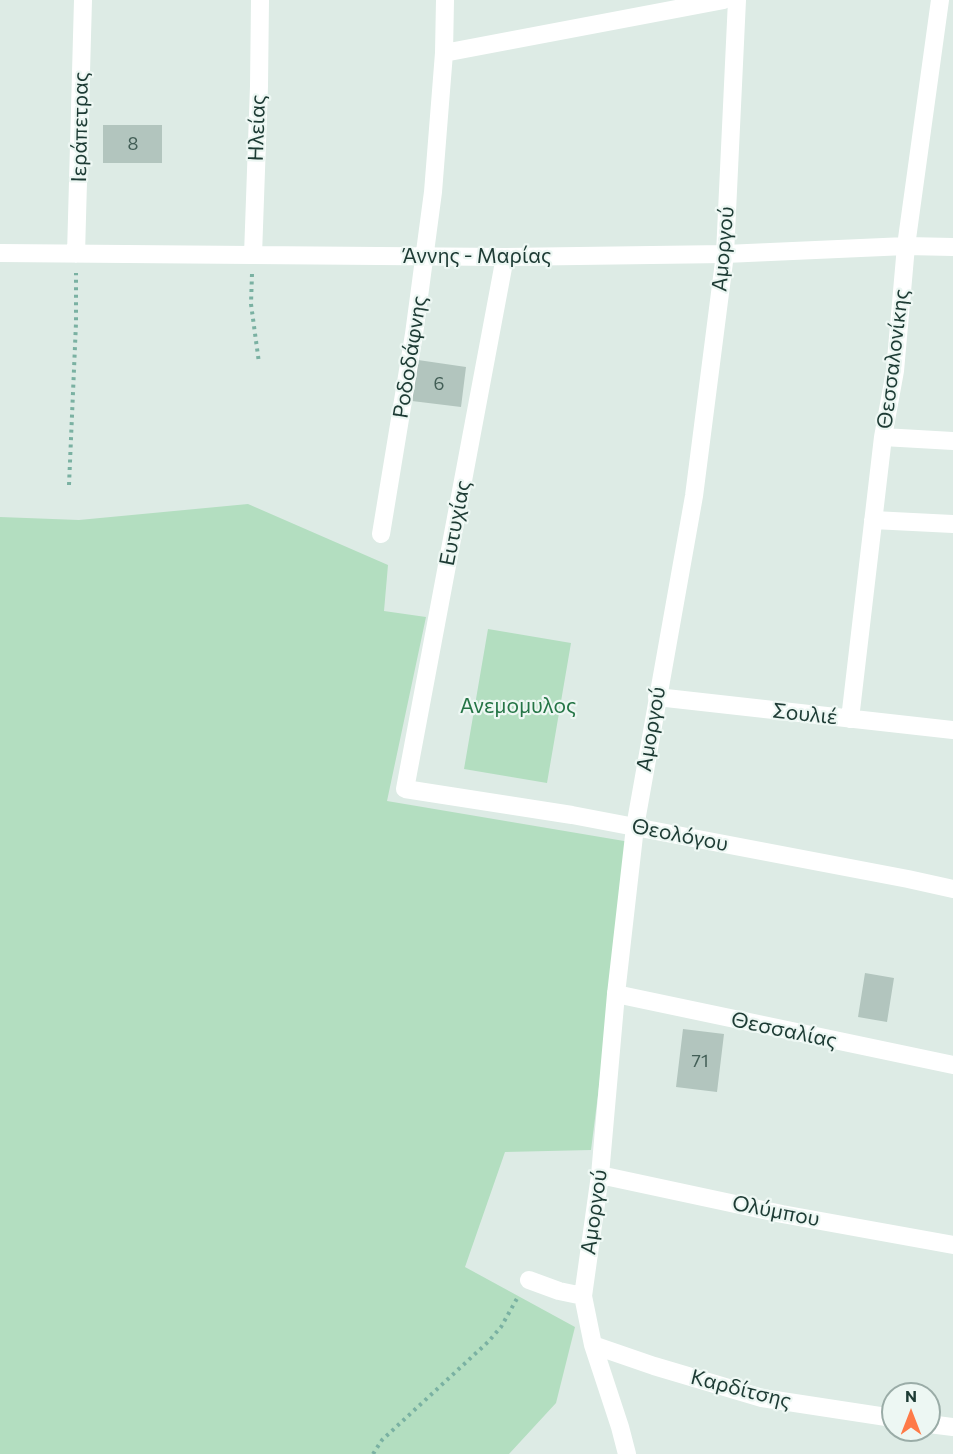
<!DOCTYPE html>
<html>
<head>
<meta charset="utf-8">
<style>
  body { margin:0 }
  #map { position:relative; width:953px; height:1454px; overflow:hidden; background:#ddebe5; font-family:Commissioner,sans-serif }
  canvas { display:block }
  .north { position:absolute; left:881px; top:1382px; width:60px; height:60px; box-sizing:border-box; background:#edf7f3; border:2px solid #9aaca7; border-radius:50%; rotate:0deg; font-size:16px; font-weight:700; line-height:24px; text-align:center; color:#1d3b34 }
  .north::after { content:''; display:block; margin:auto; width:21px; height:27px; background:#fe7a48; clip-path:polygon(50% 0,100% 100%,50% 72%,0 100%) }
</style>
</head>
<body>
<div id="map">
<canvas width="953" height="1454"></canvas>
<div class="north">N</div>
</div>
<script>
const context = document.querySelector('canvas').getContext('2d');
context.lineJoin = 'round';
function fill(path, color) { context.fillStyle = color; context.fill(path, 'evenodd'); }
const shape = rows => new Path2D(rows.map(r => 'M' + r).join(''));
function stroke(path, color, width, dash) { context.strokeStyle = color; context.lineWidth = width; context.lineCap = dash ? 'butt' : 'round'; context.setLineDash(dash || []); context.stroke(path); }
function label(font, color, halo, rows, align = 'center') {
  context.font = font + ' Commissioner,sans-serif'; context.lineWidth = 4.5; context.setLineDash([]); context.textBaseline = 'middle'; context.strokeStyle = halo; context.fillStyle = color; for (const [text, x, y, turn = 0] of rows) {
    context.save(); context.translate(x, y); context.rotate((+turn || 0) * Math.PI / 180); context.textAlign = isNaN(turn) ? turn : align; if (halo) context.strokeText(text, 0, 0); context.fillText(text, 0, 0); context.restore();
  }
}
const green = shape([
  [248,504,388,565,384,611,426,617,387,801,630,842,591,1150,505,1152,465,1267,575,1327,556,1403,509,1454,0,1454,0,517,79,520],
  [488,629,571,643,547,783,464,769]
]);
const building = shape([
  [103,125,162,125,162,163,103,163],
  [418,360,466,367,461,407,412,401],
  [865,973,894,978,887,1022,858,1017],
  [683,1029,724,1034,717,1092,676,1087]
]);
const path = shape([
  [252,274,251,304,259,363],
  [69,485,76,323,76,273],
  [373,1454,382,1440,488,1342,501,1327,519,1295]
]);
const minor = shape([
  [444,53,724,0],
  [0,253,505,257,725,254,906,246,953,247],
  [76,254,83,0],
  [253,255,259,86,260,0],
  [505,257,405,789,572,815,908,879,953,889],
  [883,437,953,441],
  [873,520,953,524],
  [381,534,414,334,433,192,444,53,445,0],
  [657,697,953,730],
  [850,719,883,437,895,371,906,246,940,0],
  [616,994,600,1175,583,1296,593,1345,620,1427,627,1454],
  [600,1175,782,1214,953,1245],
  [529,1280,559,1291,583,1296],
  [593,1345,654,1366,762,1398,893,1418],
  [929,1424,953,1427]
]);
const tertiary = shape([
  [737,0,725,254,694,496,635,827,616,994,953,1065]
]);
const numberNames = [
  ["8",133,144],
  ["6",439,384],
  ["71",700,1061]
];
const streetNames = [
  ["Ιεράπετρας",80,127,-89],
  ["Ηλείας",257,128,-88],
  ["Αμοργού",723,249,-85],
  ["Άννης - Μαρίας",477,256],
  ["Ροδοδάφνης",410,357,-81],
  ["Θεσσαλονίκης",893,359,-83],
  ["Ευτυχίας",455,523,-79],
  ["Σουλιέ",805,714,6],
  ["Αμοργού",651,729,-80],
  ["Θεολόγου",680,835,11],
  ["Θεσσαλίας",784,1030,12],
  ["Ολύμπου",776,1211,11],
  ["Αμοργού",594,1212,-82],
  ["Καρδίτσης",741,1389,14]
];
const parkNames = [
  ["Ανεμομυλος",518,706]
];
fill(green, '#b3dec0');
fill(building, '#b2c5be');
stroke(path, '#7ab1a2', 4, [3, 4.5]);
stroke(minor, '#fff', 18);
stroke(tertiary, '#fff', 18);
label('18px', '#425e56', null, numberNames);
label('21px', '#1d3b34', '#edf7f3', streetNames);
label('21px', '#257546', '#edf7f3', parkNames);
</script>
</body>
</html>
